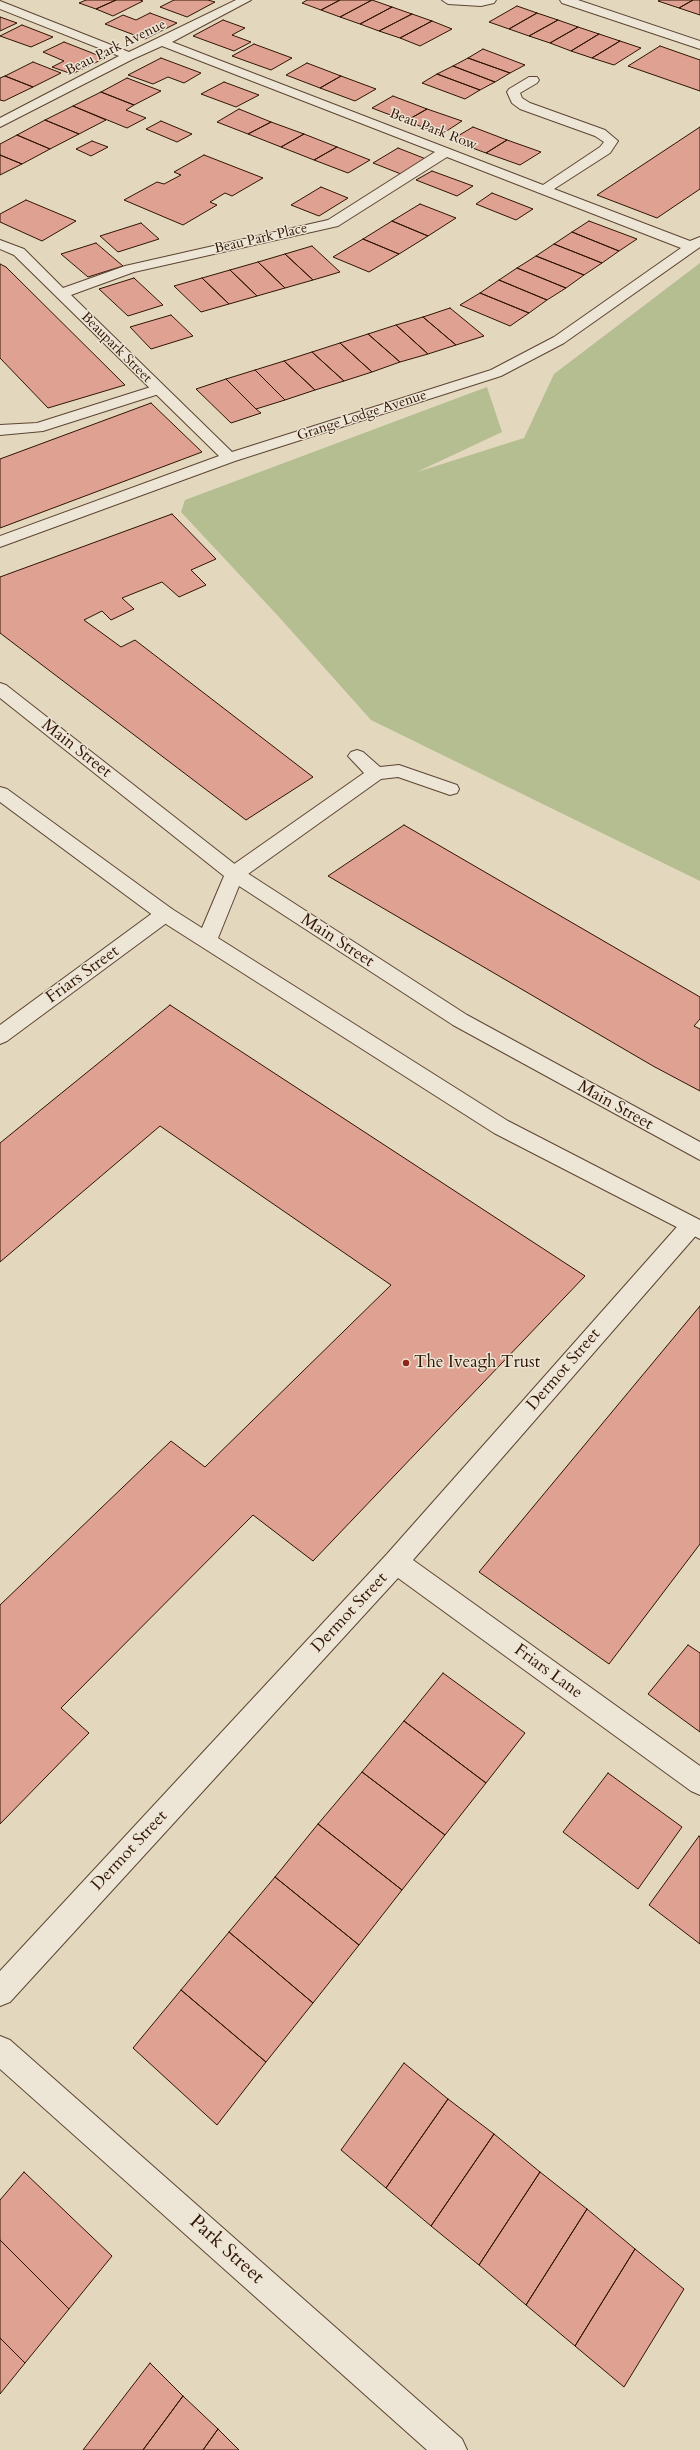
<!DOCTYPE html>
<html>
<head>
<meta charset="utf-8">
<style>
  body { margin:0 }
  canvas { display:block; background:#e3d7be }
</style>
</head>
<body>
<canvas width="700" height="2450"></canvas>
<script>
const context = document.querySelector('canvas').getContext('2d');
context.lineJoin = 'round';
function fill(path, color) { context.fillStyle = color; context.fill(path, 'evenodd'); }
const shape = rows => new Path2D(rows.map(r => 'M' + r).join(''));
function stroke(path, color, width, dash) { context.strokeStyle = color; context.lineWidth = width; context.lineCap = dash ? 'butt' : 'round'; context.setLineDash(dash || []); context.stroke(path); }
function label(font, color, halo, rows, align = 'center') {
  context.font = font + ' Cardo,serif'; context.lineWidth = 3; context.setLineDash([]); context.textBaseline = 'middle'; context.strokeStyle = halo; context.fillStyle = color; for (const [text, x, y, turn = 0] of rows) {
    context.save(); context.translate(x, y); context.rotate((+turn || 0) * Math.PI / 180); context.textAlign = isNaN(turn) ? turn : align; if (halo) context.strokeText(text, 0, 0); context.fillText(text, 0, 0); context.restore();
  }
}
const green = shape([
  [700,263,700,881,371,720,279,617,181,512,185,500,487,387,502,432,417,472,524,438,554,374]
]);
const building = shape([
  [86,0,116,0,96,9,79,3,86,0],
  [116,0,140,0,143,1,113,16,96,9,116,0],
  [174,0,208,0,215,2,187,17,160,7,174,0],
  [307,0,340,0,321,10,302,3,307,0],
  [340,0,372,0,340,17,321,10,340,0],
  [372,0,392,7,360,24,340,17,372,0],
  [660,0,693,0,679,8,658,1,660,0],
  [693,0,700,0,700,15,679,8,693,0],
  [517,6,537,13,509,29,489,22,517,6],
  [392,7,412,14,379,31,360,24,392,7],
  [150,13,177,23,145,39,105,24,123,15,136,20,150,13],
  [537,13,558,20,529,36,509,29,537,13],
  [412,14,432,21,400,38,379,31,412,14],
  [0,17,17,23,0,31,0,17],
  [223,20,245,28,232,35,251,42,234,51,193,36,223,20],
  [558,20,578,27,550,43,529,36,558,20],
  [432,21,452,29,420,46,400,38,432,21],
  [22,25,53,37,31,47,0,36,22,25],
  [578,27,599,34,571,51,550,43,578,27],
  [599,34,620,41,592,58,571,51,599,34],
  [620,41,641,48,614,65,592,58,620,41],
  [64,42,105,58,72,74,52,67,64,61,43,52,64,42],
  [254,44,292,58,271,70,232,56,254,44],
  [660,46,700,60,700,91,628,66,660,46],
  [483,49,525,65,510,73,468,58,483,49],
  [161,58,201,73,184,83,168,77,153,84,128,75,161,58],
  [468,58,510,73,495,82,453,66,468,58],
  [33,62,61,73,33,87,5,76,33,62],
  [307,63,341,76,320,88,286,75,307,63],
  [453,66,495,82,480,90,437,74,453,66],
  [437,74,480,90,465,99,422,83,437,74],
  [5,76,33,87,4,101,0,100,0,78,5,76],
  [341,76,376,89,355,101,320,88,341,76],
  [127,78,161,91,134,105,101,92,127,78],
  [224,82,259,95,236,107,201,94,224,82],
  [101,92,134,105,126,110,146,118,127,128,73,106,101,92],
  [393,96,427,109,406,121,372,108,393,96],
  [73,106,106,120,79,134,45,120,73,106],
  [239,109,271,122,248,134,217,122,239,109],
  [427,109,462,121,442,134,406,121,427,109],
  [45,120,79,134,50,149,17,135,45,120],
  [161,121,192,134,177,142,146,129,161,121],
  [271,122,304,134,281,147,248,134,271,122],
  [473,127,507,140,486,153,451,140,473,127],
  [700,127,700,189,657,218,597,195,700,127],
  [304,134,337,147,314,160,281,147,304,134],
  [17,135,50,149,22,164,0,155,0,144,17,135],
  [507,140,541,152,520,165,486,153,507,140],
  [92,141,108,147,91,156,76,149,92,141],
  [337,147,370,160,348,173,314,160,337,147],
  [398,148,426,159,401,174,373,163,398,148],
  [0,155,22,164,0,175,0,155],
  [204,155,263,178,232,196,225,193,210,202,217,205,183,225,124,200,157,182,164,184,181,175,174,172,204,155],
  [432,171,473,186,457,196,416,180,432,171],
  [321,187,348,198,319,216,291,205,321,187],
  [492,193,533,209,516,220,476,204,492,193],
  [26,200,76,221,42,241,0,222,0,214,26,200],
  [420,204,456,218,428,236,392,221,420,204],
  [392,221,428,236,399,254,363,239,392,221],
  [589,221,637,239,619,251,572,232,589,221],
  [141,223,159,239,118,252,100,236,141,223],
  [572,232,619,251,602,263,554,244,572,232],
  [363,239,399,254,369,272,333,257,363,239],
  [96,243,123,266,88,277,61,254,96,243],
  [554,244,602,263,584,275,536,256,554,244],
  [312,246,340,272,313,280,285,254,312,246],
  [285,254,313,280,285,288,258,262,285,254],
  [536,256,584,275,566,288,517,268,536,256],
  [258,262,285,288,257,296,230,270,258,262],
  [0,264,6,267,125,385,48,408,0,358,0,264],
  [517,268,566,288,547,300,499,280,517,268],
  [230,270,257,296,229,304,202,278,230,270],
  [134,278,163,305,128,316,99,289,134,278],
  [202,278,229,304,201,312,174,286,202,278],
  [499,280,547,300,529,313,480,293,499,280],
  [480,293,529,313,510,326,460,305,480,293],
  [450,308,484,336,456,345,423,317,450,308],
  [171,315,193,336,151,349,130,327,171,315],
  [423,317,456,345,428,354,396,325,423,317],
  [396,325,428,354,400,362,368,334,396,325],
  [368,334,400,362,372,372,340,343,368,334],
  [340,343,372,372,344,381,312,352,340,343],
  [312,352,344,381,315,390,284,361,312,352],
  [284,361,315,390,285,400,255,370,284,361],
  [255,370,285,400,256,409,226,379,255,370],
  [226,379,256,409,261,413,231,423,196,389,226,379],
  [151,403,202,452,0,528,0,459,151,403],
  [172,514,216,559,191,570,206,585,179,597,162,582,122,598,134,609,111,620,102,611,84,620,121,647,135,640,313,777,246,820,0,633,0,577,172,514],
  [404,825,700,997,700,1019,694,1026,700,1029,700,1091,653,1066,328,876,404,825],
  [170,1005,585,1276,313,1561,253,1515,61,1708,89,1733,0,1824,0,1605,171,1441,205,1467,391,1285,160,1126,0,1262,0,1143,170,1005],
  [700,1306,700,1544,609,1664,479,1572,700,1306],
  [688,1645,700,1653,700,1732,648,1694,688,1645],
  [443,1673,525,1733,486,1783,404,1721,443,1673],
  [404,1721,486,1783,445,1835,362,1772,404,1721],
  [362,1772,445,1835,402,1890,318,1824,362,1772],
  [608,1773,682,1827,638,1889,563,1832,608,1773],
  [318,1824,402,1890,359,1945,275,1877,318,1824],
  [699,1836,700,1837,700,1944,649,1905,699,1836],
  [275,1877,359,1945,313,2003,229,1932,275,1877],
  [229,1932,313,2003,266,2062,181,1990,229,1932],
  [181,1990,266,2062,217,2125,133,2048,181,1990],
  [404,2063,448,2099,386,2188,341,2150,404,2063],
  [448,2099,494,2134,431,2226,386,2188,448,2099],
  [494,2134,540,2172,479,2265,431,2226,494,2134],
  [24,2172,112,2256,69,2309,0,2240,0,2200,24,2172],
  [540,2172,587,2209,526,2305,479,2265,540,2172],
  [587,2209,635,2249,575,2346,526,2305,587,2209],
  [0,2240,69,2309,25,2363,0,2338,0,2240],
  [635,2249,684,2289,624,2387,575,2346,635,2249],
  [0,2338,25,2363,0,2394,0,2338],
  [150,2363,183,2396,143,2450,83,2450,150,2363],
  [183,2396,218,2429,203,2450,143,2450,183,2396],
  [218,2429,239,2450,203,2450,218,2429]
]);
const service = shape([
  [157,385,162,387,165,390,162,393,43,431,0,435,0,425,37,423,157,385],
  [357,750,363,752,380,767,399,765,457,785,459,789,457,793,450,795,398,777,381,779,241,879,234,881,227,879,224,874,227,869,364,773,348,756,351,752,357,750]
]);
const minor = shape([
  [236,0,251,0,172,42,543,185,600,147,604,142,595,136,520,109,512,103,507,92,509,89,529,77,537,77,539,80,537,83,520,93,522,98,530,103,605,130,618,141,610,153,554,189,690,241,700,237,700,247,564,343,501,376,235,461,0,547,0,536,219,456,14,255,0,249,0,240,24,249,63,288,125,266,328,220,435,152,162,46,133,59,0,127,0,118,119,56,0,9,0,1,129,52,236,0],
  [447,157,681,248,554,337,491,370,232,452,71,295,134,272,338,226,447,157],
  [442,0,496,0,494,3,481,6,448,4,442,0],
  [560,0,578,0,700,41,700,49,562,3,560,0],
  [165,907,172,909,175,914,172,919,7,1041,0,1044,0,1025,158,909,165,907],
  [691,1217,700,1222,699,1232,413,1560,700,1766,700,1795,691,1791,398,1578,10,2002,0,2006,0,1971,387,1554,683,1220,691,1217],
  [0,2036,10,2040,462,2439,467,2450,427,2450,0,2069,0,2036]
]);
const tertiary = shape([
  [0,683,6,685,241,869,467,1015,700,1142,700,1160,453,1025,239,886,218,938,508,1121,700,1220,700,1239,494,1133,158,919,0,802,0,787,7,789,172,909,202,928,224,876,0,698,0,683]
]);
const markers = [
  [406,1363,4,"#8f2418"]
];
const farStreetnames = [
  ["Beau Park Avenue",116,48,-26],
  ["Beau Park Row",433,130,21],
  ["Beau Park Place",261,239,-13],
  ["Beaupark Street",116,348,45],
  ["Grange Lodge Avenue",362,416,-18]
];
const streetNames = [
  ["Main Street",76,749,38],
  ["Main Street",337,941,33],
  ["Friars Street",83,975,-36],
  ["Main Street",615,1106,29],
  ["Dermot Street",564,1370,-49],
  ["Dermot Street",350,1613,-47],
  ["Friars Lane",548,1672,36],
  ["Dermot Street",130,1851,-47]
];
const poiNames = [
  ["The Iveagh Trust",414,1363]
];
const nearStreetnames = [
  ["Park Street",226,2250,42]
];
fill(green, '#b5be90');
fill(building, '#dfa191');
stroke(building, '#301403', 1);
stroke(service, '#5d4532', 2);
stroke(minor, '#5d4532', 2);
stroke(tertiary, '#5d4532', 2);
fill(service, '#ede5d5');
fill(minor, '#ede5d5');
fill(tertiary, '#ede5d5');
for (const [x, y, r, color] of markers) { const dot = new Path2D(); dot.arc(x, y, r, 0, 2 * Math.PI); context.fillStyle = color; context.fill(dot); stroke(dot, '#ede5d5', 1.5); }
label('14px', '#301403', '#ede5d5', farStreetnames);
label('17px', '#301403', '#ede5d5', streetNames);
label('17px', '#301403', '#ede5d5', poiNames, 'left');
label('20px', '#301403', '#ede5d5', nearStreetnames);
</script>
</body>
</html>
